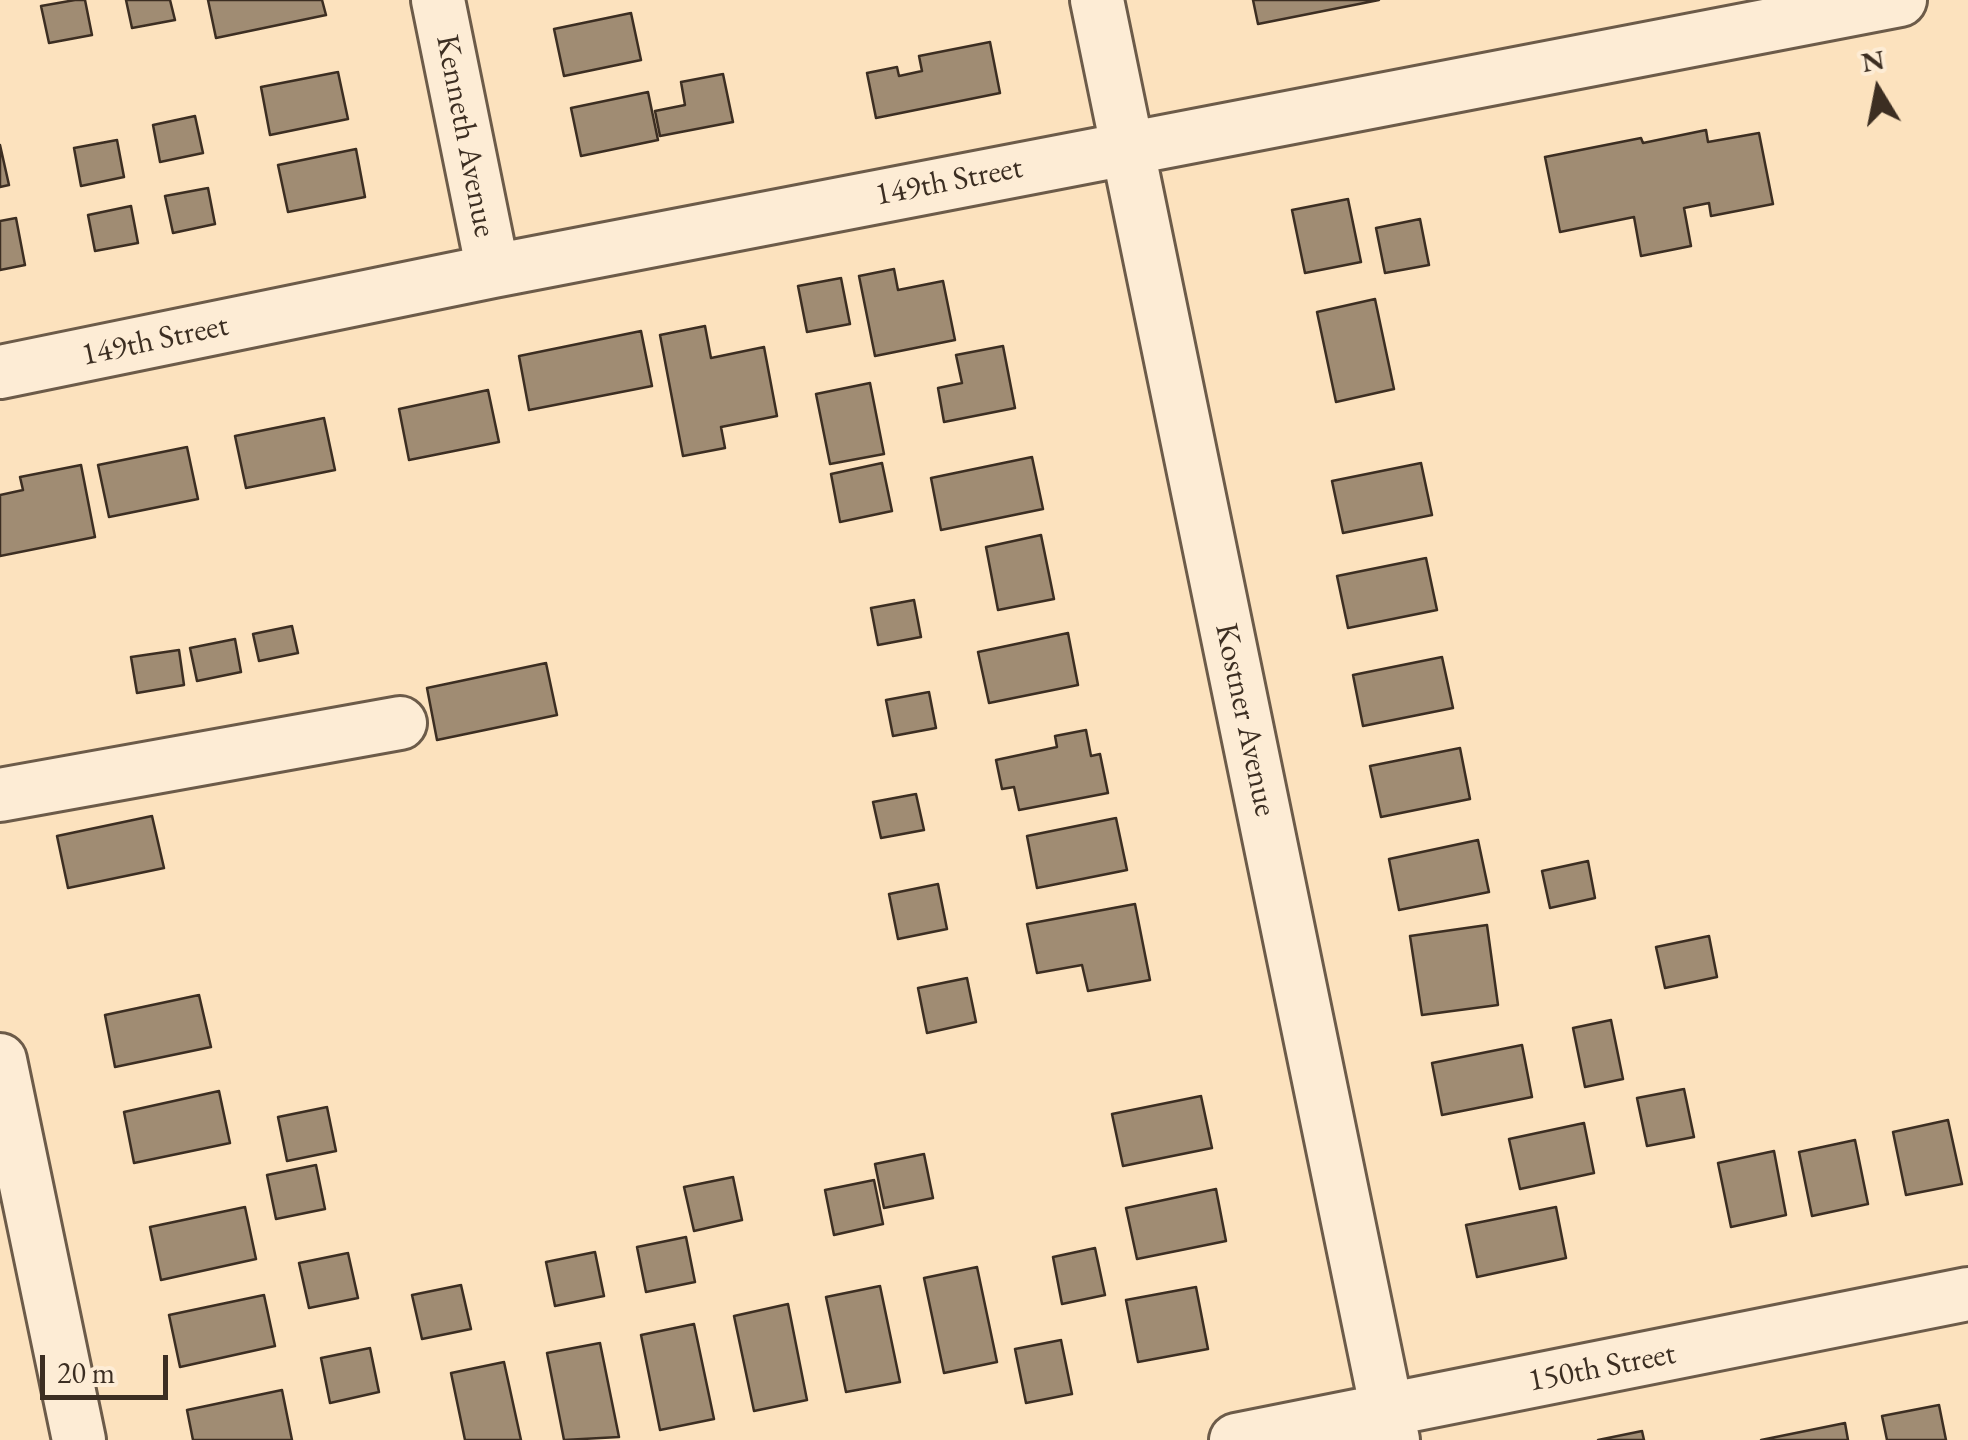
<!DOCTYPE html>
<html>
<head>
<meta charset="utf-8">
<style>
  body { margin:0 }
  #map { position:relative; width:1968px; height:1440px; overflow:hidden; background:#fce2be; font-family:"EB Garamond",serif }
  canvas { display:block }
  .north { position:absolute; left:1828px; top:40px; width:100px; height:100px; -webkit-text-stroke:8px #fdecd5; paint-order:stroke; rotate:350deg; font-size:28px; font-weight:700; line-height:40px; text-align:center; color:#3c2e22 }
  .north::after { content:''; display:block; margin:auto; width:35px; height:45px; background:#3c2e22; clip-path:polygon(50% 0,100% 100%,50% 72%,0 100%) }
  .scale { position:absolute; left:40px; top:1355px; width:128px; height:45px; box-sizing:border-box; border:5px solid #3c2e22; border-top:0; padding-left:12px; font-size:30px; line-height:35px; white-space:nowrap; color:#3c2e22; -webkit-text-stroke:8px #fdecd5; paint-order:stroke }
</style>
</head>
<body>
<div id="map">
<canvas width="1968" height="1440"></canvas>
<div class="north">N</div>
<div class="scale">20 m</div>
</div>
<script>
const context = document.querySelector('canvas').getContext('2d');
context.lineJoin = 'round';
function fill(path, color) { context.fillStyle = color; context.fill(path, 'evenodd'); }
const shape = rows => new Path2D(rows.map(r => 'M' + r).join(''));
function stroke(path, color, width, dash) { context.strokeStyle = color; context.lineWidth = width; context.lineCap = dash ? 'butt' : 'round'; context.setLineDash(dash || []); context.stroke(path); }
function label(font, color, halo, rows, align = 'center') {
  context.font = font + ' "EB Garamond",serif'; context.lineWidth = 8; context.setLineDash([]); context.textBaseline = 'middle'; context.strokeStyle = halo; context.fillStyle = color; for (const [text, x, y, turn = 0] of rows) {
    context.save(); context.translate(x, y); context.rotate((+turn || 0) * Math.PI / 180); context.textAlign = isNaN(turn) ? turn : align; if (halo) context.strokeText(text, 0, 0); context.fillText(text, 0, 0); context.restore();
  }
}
const building = shape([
  [75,0,85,0,92,35,49,43,41,6,75,0],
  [126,0,170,0,175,20,132,28,126,0],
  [208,0,322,0,326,15,216,38,208,0],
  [1253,0,1379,0,1258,24,1253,0],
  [631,13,641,60,564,76,554,29,631,13],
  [990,42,1000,93,876,118,867,73,897,67,899,76,922,71,919,56,990,42],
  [338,72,348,119,270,135,261,87,338,72],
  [723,74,733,122,660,136,655,111,685,105,681,82,723,74],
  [648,92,658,140,581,156,571,108,648,92],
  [195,116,203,153,160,162,153,125,195,116],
  [1706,130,1708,142,1759,133,1773,204,1711,216,1709,203,1684,208,1691,246,1641,256,1634,217,1560,232,1545,157,1641,138,1643,143,1706,130],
  [117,140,124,177,81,186,74,148,117,140],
  [0,145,9,185,0,187,0,145],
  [356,149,365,197,288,212,278,165,356,149],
  [208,188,215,224,173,233,165,196,208,188],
  [1348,199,1361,262,1305,273,1292,210,1348,199],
  [131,206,138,243,95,251,88,215,131,206],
  [16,218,25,265,0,270,0,221,16,218],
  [1420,219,1429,265,1385,273,1376,228,1420,219],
  [894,269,898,290,943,281,955,340,875,356,859,276,894,269],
  [841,278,850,324,807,332,798,286,841,278],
  [1375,299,1394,389,1336,402,1317,312,1375,299],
  [705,326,711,358,764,347,777,416,721,427,725,448,683,456,660,335,705,326],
  [641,331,652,386,529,410,519,356,641,331],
  [1003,346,1015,408,944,422,938,388,962,383,956,355,1003,346],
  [870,383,884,454,830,464,816,394,870,383],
  [488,390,499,442,409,460,399,409,488,390],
  [324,418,335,470,246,488,235,436,324,418],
  [187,447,198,499,109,517,98,465,187,447],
  [1032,457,1043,509,941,530,931,478,1032,457],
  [882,463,892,511,840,522,831,474,882,463],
  [1421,463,1432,515,1343,533,1332,481,1421,463],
  [81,465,95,537,0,556,0,495,23,490,20,477,81,465],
  [1041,535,1054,599,998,610,986,547,1041,535],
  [1426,558,1437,610,1348,628,1337,576,1426,558],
  [914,600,921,637,878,645,871,608,914,600],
  [292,626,298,653,259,661,253,634,292,626],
  [1068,633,1078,685,989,703,978,652,1068,633],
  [235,639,241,672,197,681,190,648,235,639],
  [179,650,184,685,137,693,131,657,179,650],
  [1442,657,1453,708,1363,726,1353,675,1442,657],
  [546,663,557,715,437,740,427,688,546,663],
  [929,692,936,728,893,736,886,700,929,692],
  [1086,730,1091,756,1100,754,1108,793,1019,810,1014,787,1002,789,996,760,1057,747,1055,736,1086,730],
  [1460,748,1470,799,1381,817,1370,766,1460,748],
  [916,794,924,830,881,838,873,802,916,794],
  [152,816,164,868,68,888,57,836,152,816],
  [1116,818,1127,870,1037,888,1027,836,1116,818],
  [1478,840,1489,892,1399,910,1389,859,1478,840],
  [1588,861,1595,898,1550,908,1542,871,1588,861],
  [938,884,947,929,898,939,889,894,938,884],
  [1135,904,1150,980,1088,991,1082,965,1037,973,1027,924,1135,904],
  [1487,925,1498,1005,1422,1015,1410,936,1487,925],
  [1709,936,1717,977,1665,988,1656,947,1709,936],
  [967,978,976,1022,927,1033,918,988,967,978],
  [199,995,211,1047,115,1067,105,1015,199,995],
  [1611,1020,1623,1079,1585,1087,1573,1028,1611,1020],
  [1522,1045,1532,1097,1442,1115,1432,1063,1522,1045],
  [1684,1089,1694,1137,1647,1146,1637,1098,1684,1089],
  [219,1091,230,1143,134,1163,124,1112,219,1091],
  [1201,1096,1212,1148,1123,1166,1112,1114,1201,1096],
  [327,1107,336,1151,287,1161,278,1117,327,1107],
  [1948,1120,1962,1184,1906,1195,1893,1132,1948,1120],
  [1584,1123,1594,1173,1520,1189,1509,1139,1584,1123],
  [1855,1140,1868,1204,1812,1216,1799,1152,1855,1140],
  [1774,1151,1786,1215,1731,1227,1718,1163,1774,1151],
  [924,1154,933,1198,884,1208,875,1164,924,1154],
  [316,1165,325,1209,276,1219,267,1175,316,1165],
  [733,1177,742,1220,694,1231,684,1187,733,1177],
  [874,1180,883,1224,834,1235,825,1190,874,1180],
  [1216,1189,1226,1241,1137,1259,1126,1208,1216,1189],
  [245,1207,256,1259,161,1280,150,1227,245,1207],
  [1556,1207,1566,1258,1477,1277,1466,1225,1556,1207],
  [686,1237,695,1282,646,1292,637,1247,686,1237],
  [1095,1248,1105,1295,1062,1304,1053,1257,1095,1248],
  [595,1252,604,1296,555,1306,546,1262,595,1252],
  [348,1253,358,1298,309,1308,299,1263,348,1253],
  [977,1267,997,1362,944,1373,924,1278,977,1267],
  [461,1285,471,1329,422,1339,412,1295,461,1285],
  [880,1286,900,1382,846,1392,826,1297,880,1286],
  [1196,1287,1208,1349,1138,1362,1126,1300,1196,1287],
  [264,1295,275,1346,180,1367,169,1315,264,1295],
  [788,1304,807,1400,754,1411,734,1316,788,1304],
  [694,1324,714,1419,660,1430,641,1335,694,1324],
  [1061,1340,1072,1394,1026,1403,1015,1349,1061,1340],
  [600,1343,619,1437,564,1440,547,1353,600,1343],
  [370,1348,379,1392,330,1403,321,1358,370,1348],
  [504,1362,521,1440,465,1440,451,1373,504,1362],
  [282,1390,292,1440,193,1440,187,1410,282,1390],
  [1939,1405,1946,1440,1887,1440,1882,1416,1939,1405],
  [1845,1423,1848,1440,1761,1440,1845,1423],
  [1642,1431,1644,1440,1598,1440,1642,1431]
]);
const minor = shape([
  [438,0,493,271],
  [1097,0,1393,1440],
  [0,372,493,271,1900,0],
  [0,795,400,723],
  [0,1060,79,1440],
  [1236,1440,1968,1294]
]);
const streetNames = [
  ["Kenneth Avenue",465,136,79],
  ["149th Street",949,182,-11],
  ["149th Street",155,341,-12],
  ["Kostner Avenue",1245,720,78],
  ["150th Street",1602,1368,-11]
];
fill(building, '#a08c73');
stroke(building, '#3c2e22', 2.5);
stroke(minor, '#6c5b49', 58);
stroke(minor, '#fdecd5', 52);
label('32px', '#3c2e22', '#fdecd5', streetNames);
</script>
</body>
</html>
